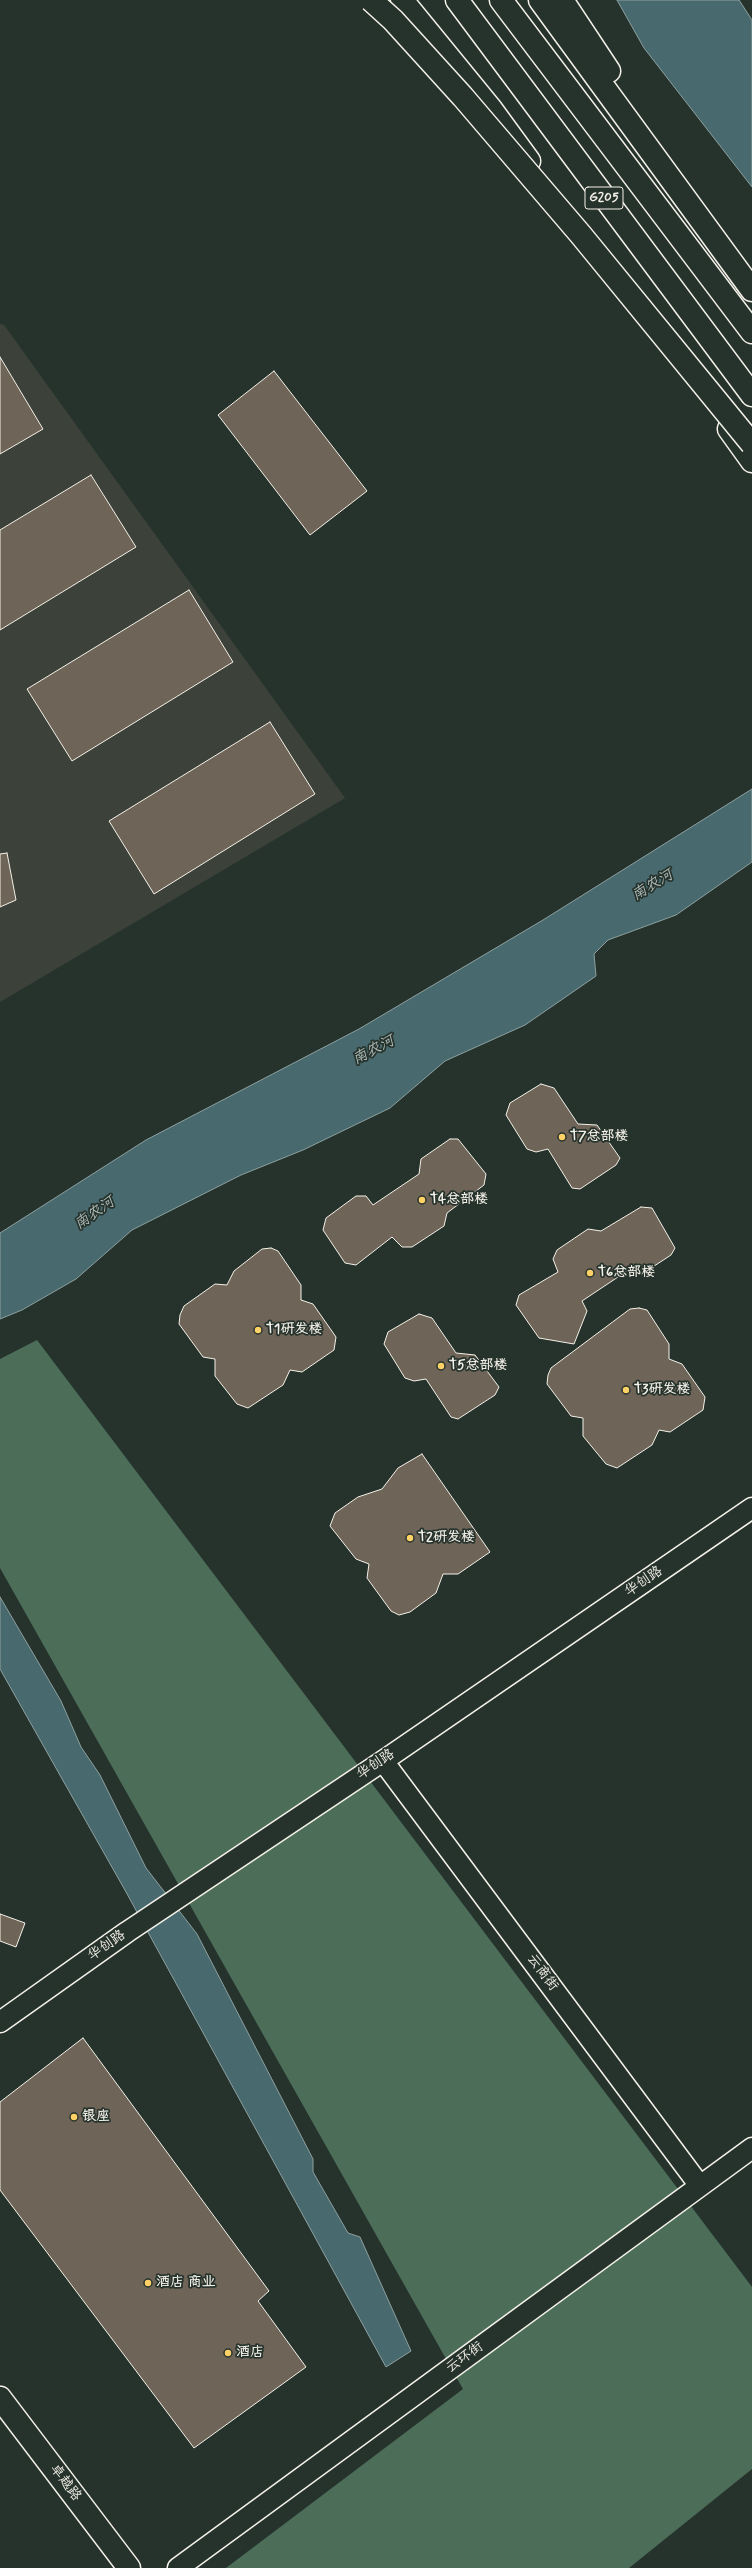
<!DOCTYPE html>
<html>
<head>
<meta charset="utf-8">
<style>
  body { margin:0 }
  canvas { display:block; background:#26332d }
</style>
</head>
<body>
<canvas width="752" height="2568"></canvas>
<script>
const context = document.querySelector('canvas').getContext('2d');
context.lineJoin = 'round';
function fill(path, color) { context.fillStyle = color; context.fill(path, 'evenodd'); }
const shape = rows => new Path2D(rows.map(r => 'M' + r).join(''));
function stroke(path, color, width, dash) { context.strokeStyle = color; context.lineWidth = width; context.lineCap = dash ? 'butt' : 'round'; context.setLineDash(dash || []); context.stroke(path); }
function label(font, color, halo, rows, align = 'center') {
  context.font = font + ' Mynerve,"LXGW WenKai TC",sans-serif'; context.lineWidth = 3.5; context.setLineDash([]); context.textBaseline = 'middle'; context.strokeStyle = halo; context.fillStyle = color; for (const [text, x, y, turn = 0] of rows) {
    context.save(); context.translate(x, y); context.rotate((+turn || 0) * Math.PI / 180); context.textAlign = isNaN(turn) ? turn : align; if (halo) context.strokeText(text, 0, 0); context.fillText(text, 0, 0); context.restore();
  }
}
const built = shape([
  [0,324,4,325,345,798,0,1002]
]);
const green = shape([
  [37,1340,752,2287,752,2469,629,2568,226,2568,463,2389,0,1568,0,1359]
]);
const water = shape([
  [617,0,739,0,752,20,752,187,644,48,617,0],
  [752,789,752,862,676,915,608,940,594,954,596,976,525,1025,445,1061,390,1108,303,1150,241,1175,132,1230,76,1279,22,1310,0,1319,0,1233,146,1140,359,1029,543,920,752,789],
  [0,1597,61,1701,81,1747,100,1775,146,1868,197,1934,313,2159,313,2172,348,2233,360,2237,411,2351,386,2367,126,1892,0,1669,0,1597]
]);
const building = shape([
  [0,357,43,429,0,454,0,357],
  [274,371,367,491,310,535,218,415,274,371],
  [91,475,136,547,0,630,0,530,91,475],
  [189,590,233,662,72,761,27,689,189,590],
  [270,722,315,794,154,894,109,821,270,722],
  [7,853,16,900,0,907,0,854,7,853],
  [541,1084,554,1088,578,1124,597,1125,620,1158,616,1165,580,1189,572,1188,548,1149,536,1152,527,1149,506,1115,510,1103,541,1084],
  [450,1139,458,1139,486,1174,484,1185,447,1213,444,1226,412,1247,402,1247,392,1237,356,1265,345,1263,323,1230,326,1218,356,1196,366,1196,373,1205,419,1174,421,1159,450,1139],
  [641,1207,652,1208,675,1248,671,1255,642,1274,627,1271,582,1301,587,1311,574,1344,539,1338,516,1305,519,1295,558,1272,553,1259,557,1250,588,1229,601,1231,641,1207],
  [271,1248,278,1251,301,1285,301,1300,313,1304,336,1337,334,1350,302,1372,290,1370,283,1385,248,1408,237,1404,215,1376,215,1359,203,1357,179,1324,180,1315,184,1306,215,1284,227,1285,234,1271,262,1249,271,1248],
  [639,1308,647,1310,669,1344,669,1359,682,1364,705,1397,703,1410,670,1432,659,1430,652,1445,617,1468,606,1464,583,1436,583,1418,571,1416,547,1384,548,1375,551,1368,630,1309,639,1308],
  [419,1314,432,1318,456,1353,475,1355,499,1387,495,1395,458,1419,451,1417,426,1379,414,1381,405,1378,384,1344,388,1332,419,1314],
  [422,1454,490,1552,458,1574,443,1574,436,1593,410,1612,399,1615,391,1611,367,1578,369,1564,356,1559,330,1526,335,1513,358,1497,382,1489,398,1468,422,1454],
  [0,1914,25,1923,16,1947,0,1941,0,1914],
  [83,2038,269,2291,258,2301,306,2367,194,2448,0,2190,0,2102,83,2038]
]);
const street = shape([
  [383,1761,700,2186],
  [0,2022,127,1932,383,1761,752,1508],
  [178,2568,752,2148]
]);
const secondary = shape([
  [0,2398,129,2568]
]);
const highway = shape([
  [402,0,491,109,529,161],
  [457,0,752,395],
  [501,0,752,332],
  [540,0,752,290],
  [562,0,609,71],
  [729,429,752,461]
]);
const highwayBridge = shape([
  [371,0,393,20,463,97,581,235,752,444]
]);
const markers = [
  [562,1137,4,"#ffd166"],
  [422,1200,4,"#ffd166"],
  [590,1273,4,"#ffd166"],
  [258,1330,4,"#ffd166"],
  [441,1366,4,"#ffd166"],
  [626,1390,4,"#ffd166"],
  [410,1538,4,"#ffd166"],
  [74,2117,4,"#ffd166"],
  [148,2283,4,"#ffd166"],
  [228,2353,4,"#ffd166"]
];
const shields = [
  [604,198,38]
];
const shieldNames = [
  ["G205",604,198]
];
const poiNames = [
  ["T7总部楼",570,1137],
  ["T4总部楼",430,1200],
  ["T6总部楼",598,1273],
  ["T1研发楼",266,1330],
  ["T5总部楼",449,1366],
  ["T3研发楼",634,1390],
  ["T2研发楼",418,1538],
  ["银座",82,2117],
  ["酒店 商业",156,2283],
  ["酒店",236,2353]
];
const streetNames = [
  ["华创路",644,1582,-34],
  ["华创路",376,1765,-34],
  ["华创路",107,1946,-35],
  ["云商街",542,1973,53],
  ["云环街",465,2358,-36],
  ["卓越路",65,2483,53]
];
const waterNames = [
  ["南农河",653,886,-31],
  ["南农河",374,1051,-28],
  ["南农河",95,1214,-35]
];
fill(built, '#3c423a');
fill(green, '#4c6e59');
fill(water, '#486a6f');
stroke(water, '#8da09f', 1);
fill(building, '#6e6457');
stroke(building, '#f4f1e8', 1);
stroke(street, '#f4f1e8', 23);
stroke(secondary, '#f4f1e8', 25);
stroke(highway, '#f4f1e8', 25);
stroke(street, '#26332d', 20);
stroke(secondary, '#26332d', 22);
stroke(highway, '#26332d', 22);
stroke(highwayBridge, '#f4f1e8', 25, []);
stroke(highwayBridge, '#26332d', 22);
for (const [x, y, r, color] of markers) { const dot = new Path2D(); dot.arc(x, y, r, 0, 2 * Math.PI); context.fillStyle = color; context.fill(dot); stroke(dot, '#26332d', 1.5); }
for (const [x, y, w] of shields) { const box = new Path2D(); box.roundRect(x - w / 2, y - 11, w, 22, 3); context.fillStyle = '#26332d'; context.fill(box); stroke(box, '#f4f1e8', 1); }
label('bold 13px', '#f4f1e8', null, shieldNames);
label('bold 14px', '#f4f1e8', '#26332d', poiNames, 'left');
label('14px', '#f4f1e8', '#26332d', streetNames);
label('italic 15px', '#afbbb8', '#26332d', waterNames);
</script>
</body>
</html>
